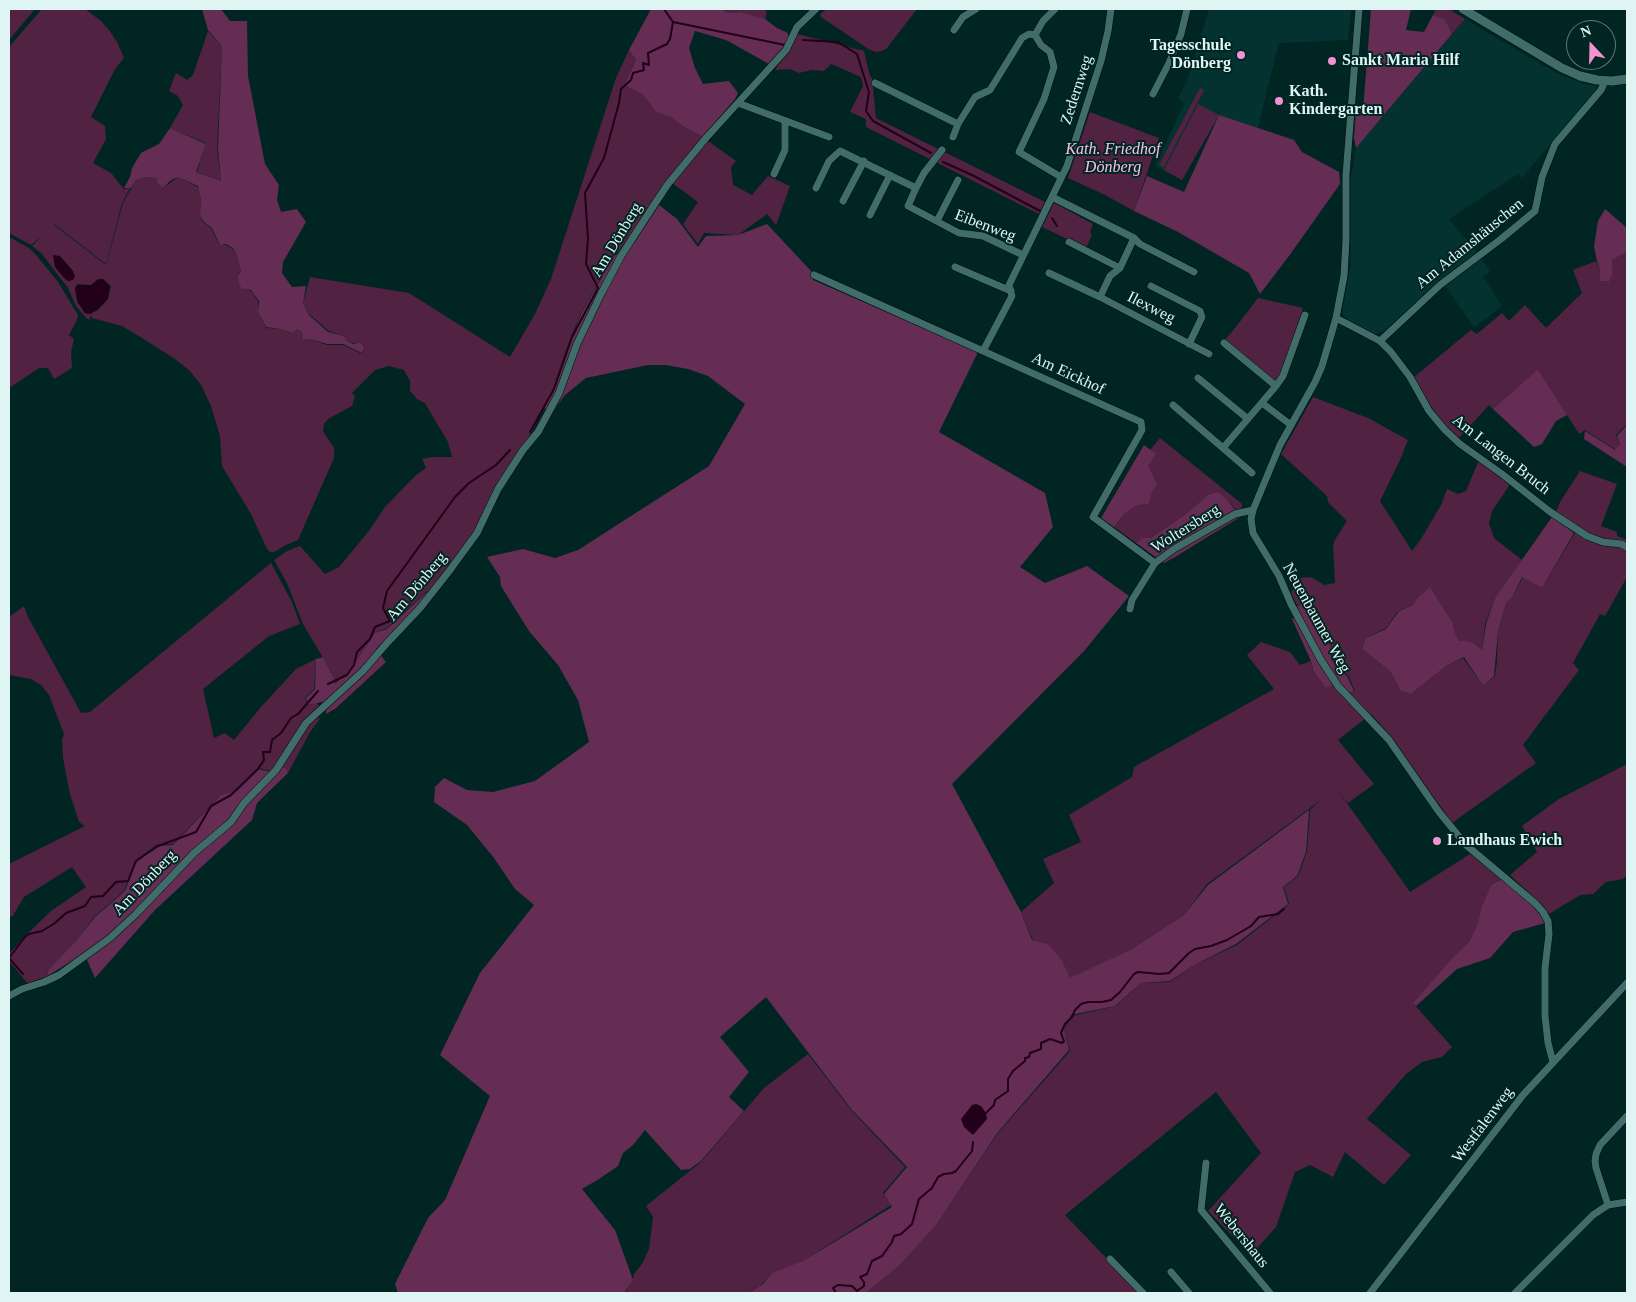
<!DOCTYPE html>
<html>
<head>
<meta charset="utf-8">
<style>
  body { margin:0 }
  #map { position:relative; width:1636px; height:1302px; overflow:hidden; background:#012523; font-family:"Times New Roman",serif }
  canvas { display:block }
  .frame { position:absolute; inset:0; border:10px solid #def5f3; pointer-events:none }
  .north { position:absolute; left:1566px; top:20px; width:50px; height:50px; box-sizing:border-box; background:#012523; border:1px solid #597876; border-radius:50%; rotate:339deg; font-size:14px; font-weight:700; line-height:20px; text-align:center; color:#def5f3 }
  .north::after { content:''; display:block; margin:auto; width:18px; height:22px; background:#f491d3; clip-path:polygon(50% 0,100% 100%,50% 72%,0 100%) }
</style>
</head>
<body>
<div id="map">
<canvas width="1636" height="1302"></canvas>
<div class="frame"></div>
<div class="north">N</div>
</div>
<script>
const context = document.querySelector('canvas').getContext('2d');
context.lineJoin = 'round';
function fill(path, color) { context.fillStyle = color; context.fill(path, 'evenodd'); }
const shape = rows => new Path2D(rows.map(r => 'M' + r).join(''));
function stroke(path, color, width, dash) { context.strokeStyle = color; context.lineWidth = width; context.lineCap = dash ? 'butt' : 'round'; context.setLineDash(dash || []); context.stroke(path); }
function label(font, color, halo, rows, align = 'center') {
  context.font = font + ' "Times New Roman",serif'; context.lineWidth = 4; context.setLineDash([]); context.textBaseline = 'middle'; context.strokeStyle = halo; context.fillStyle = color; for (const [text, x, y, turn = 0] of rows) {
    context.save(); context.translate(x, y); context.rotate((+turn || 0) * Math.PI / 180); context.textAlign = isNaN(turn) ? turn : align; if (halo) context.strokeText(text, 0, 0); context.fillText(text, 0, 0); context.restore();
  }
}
const built = shape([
  [1209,9,1241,9,1246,11,1247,9,1351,9,1348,40,1279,43,1258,128,1219,115,1182,180,1155,166,1184,104,1178,98,1187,81],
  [1465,19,1556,73,1581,83,1598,87,1522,178,1518,174,1449,219,1477,252,1490,272,1483,277,1502,306,1474,327,1441,280,1384,331,1376,334,1372,333,1346,319,1342,313,1351,265,1351,177,1356,148]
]);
const green = shape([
  [9,9,35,9,9,40],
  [42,9,85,9,101,21,109,30,117,42,124,58,115,69,91,117,105,126,106,139,93,163,111,173,124,189,130,188,122,203,106,264,54,224,54,225,106,265,123,203,136,180,146,177,156,178,158,184,163,188,178,177,198,187,201,201,200,215,202,221,211,228,219,244,226,245,232,248,236,253,241,270,237,277,241,287,251,291,258,301,258,312,266,328,281,329,291,333,297,329,302,332,303,340,310,339,327,345,343,345,360,353,363,353,364,349,361,342,353,343,347,341,344,336,329,331,309,314,303,303,310,277,409,293,510,357,535,314,551,279,616,78,629,50,636,60,624,85,643,95,656,112,672,117,684,127,703,137,667,183,619,251,608,260,601,278,581,313,569,342,552,390,527,441,474,532,433,590,427,591,387,628,375,633,351,668,334,684,332,673,303,624,287,583,274,560,287,551,300,546,325,574,339,567,369,531,385,507,416,475,426,468,422,459,432,457,452,457,448,442,425,403,417,399,410,391,410,381,404,370,389,366,375,370,352,393,355,396,352,406,328,419,324,424,323,431,334,448,334,458,298,540,286,545,274,552,270,552,267,549,251,514,222,466,220,436,211,406,201,385,190,371,175,359,142,338,122,326,92,318,90,315,90,320,86,318,76,306,68,288,55,271,41,253,32,246,42,236,31,245,9,233,9,47],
  [98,279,103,279,111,286,108,299,98,310,90,314,85,313,77,302,75,289,77,284,91,285],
  [722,9,765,9,767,12,765,19,741,12,727,13],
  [827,9,917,9,887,48,882,51,876,52,870,50,821,17,820,14],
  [1436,9,1449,9,1465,19,1452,34,1445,19,1433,15],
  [208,31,222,46,217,148,221,181,197,172,206,143,170,128,183,105,178,96,169,91,176,73,187,80,193,75],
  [797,34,864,51,870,76,872,78,876,118,1045,202,1039,214,866,127,866,119,850,112,863,86,861,77,831,64,824,71,811,70,799,73,790,69,775,70],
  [1200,88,1204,90,1164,167,1159,165],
  [1198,104,1219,115,1182,180,1164,170],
  [1090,112,1159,138,1134,211,1105,195,1068,178],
  [708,141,736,161,731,167,733,185,752,195,768,176,790,186,776,225,767,214,738,235,704,233,698,244,683,224,698,202,672,183],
  [1054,203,1093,224,1090,232,1092,235,1086,248,1042,227],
  [9,237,29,248,37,256,58,282,78,315,77,320,69,335,74,339,71,352,72,368,54,379,48,368,39,368,9,388],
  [1627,252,1627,424,1616,435,1620,444,1616,450,1585,430,1579,434,1538,369,1493,409,1489,405,1459,438,1448,428,1422,395,1413,378,1471,330,1477,334,1502,313,1509,321,1525,305,1546,328,1582,293,1573,270,1596,261,1600,270,1600,281,1609,282,1613,273,1612,260],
  [1258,298,1303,308,1280,375,1274,383,1224,341,1235,328],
  [1313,397,1368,418,1408,440,1400,460,1380,501,1412,551,1421,539,1441,505,1447,489,1458,494,1466,491,1479,460,1511,483,1492,511,1489,523,1494,538,1522,560,1495,598,1485,624,1482,650,1475,644,1465,640,1459,641,1455,633,1453,623,1430,587,1418,597,1413,605,1398,611,1386,628,1366,638,1362,649,1390,671,1401,691,1411,694,1446,666,1463,658,1483,686,1495,676,1497,661,1498,631,1506,603,1513,596,1523,577,1542,588,1575,533,1576,527,1556,512,1560,502,1580,471,1617,484,1601,526,1617,532,1617,536,1627,540,1627,577,1605,616,1600,614,1573,663,1579,670,1523,745,1536,763,1452,823,1391,736,1371,714,1338,740,1374,784,1348,803,1335,789,1347,803,1410,892,1470,854,1501,879,1491,885,1481,908,1478,923,1469,942,1452,958,1413,1003,1452,1047,1442,1057,1422,1062,1406,1074,1367,1119,1411,1155,1384,1185,1345,1152,1333,1177,1310,1165,1295,1172,1276,1227,1251,1255,1208,1211,1261,1153,1216,1092,1065,1215,1140,1293,866,1293,900,1265,937,1224,998,1133,1070,1051,1064,1030,1072,1016,1116,1006,1141,983,1170,982,1196,964,1237,945,1289,904,1284,887,1298,876,1307,852,1310,810,1321,799,1309,809,1207,884,1184,915,1130,950,1070,979,1062,960,1047,944,1033,940,1021,912,1054,883,1043,859,1081,842,1069,815,1132,777,1134,767,1274,689,1247,655,1261,642,1290,652,1300,665,1311,661,1314,672,1326,688,1333,684,1348,693,1355,691,1348,675,1337,668,1332,659,1330,647,1320,623,1304,604,1297,605,1291,593,1299,578,1311,577,1324,585,1335,583,1333,545,1336,538,1347,521,1328,502,1327,496,1281,454],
  [1160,438,1242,504,1242,509,1240,510,1236,510,1227,499,1218,492,1209,494,1186,514,1151,538,1142,538,1136,543,1114,527,1124,514,1138,505,1149,503,1150,494,1148,466,1150,450],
  [271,563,292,602,300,624,269,636,203,689,214,738,225,733,234,740,261,707,296,669,316,659,314,689,305,698,308,706,316,702,320,707,314,713,320,719,310,732,288,773,286,768,280,768,272,771,258,768,237,791,221,795,173,844,156,845,135,861,124,891,94,917,74,943,49,969,45,977,28,984,9,961,9,954,26,935,51,911,86,887,72,867,24,897,12,917,9,915,9,864,85,826,79,822,70,794,63,758,62,740,64,734,49,695,41,685,31,679,9,675,9,617,24,606,28,617,81,713,90,712],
  [1627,764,1627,875,1623,879,1606,882,1593,894,1580,895,1549,914,1540,903,1510,875,1537,852,1522,826,1559,799],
  [808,1054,852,1111,905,1167,883,1193,891,1205,800,1263,771,1274,760,1286,748,1293,625,1293,633,1279,634,1274,642,1264,649,1249,653,1217,646,1206,701,1162,764,1088]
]);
const forest = shape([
  [202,9,221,9,230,21,247,21,248,76,265,164,279,185,277,200,281,212,297,209,306,222,283,262,282,273,292,287,306,286,303,303,309,315,328,332,344,336,347,341,353,344,361,342,364,349,362,353,343,344,327,344,310,339,303,340,302,332,297,329,292,333,281,329,266,327,258,312,259,301,251,290,241,288,237,277,241,271,236,253,233,248,226,244,220,245,212,228,203,221,200,215,201,201,198,186,178,177,171,180,163,188,158,184,156,178,146,177,136,180,131,188,124,188,130,177,132,168,141,153,159,144,170,128,206,144,196,172,221,181,218,148,222,46,208,30],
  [651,9,722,9,727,13,741,12,765,19,777,28,788,33,788,39,784,48,769,64,726,40,695,31,689,48,695,68,703,84,729,81,738,93,735,99,703,137,684,127,671,117,656,112,643,95,624,85,636,60,629,50],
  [1371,9,1411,9,1406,30,1424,32,1433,15,1445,19,1452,34,1356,148,1354,138,1356,110,1363,110],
  [1219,115,1294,140,1302,152,1339,172,1340,184,1289,256,1260,294,1249,273,1178,232,1134,211,1147,176,1184,192],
  [659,205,677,219,698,247,706,236,738,235,767,224,812,272,813,280,978,352,939,432,1045,493,1053,527,1020,567,1045,583,1087,566,1129,596,1085,650,952,784,1021,912,1032,940,1048,944,1062,960,1070,978,1130,950,1184,915,1208,885,1309,810,1306,852,1297,876,1283,887,1288,904,1236,944,1196,964,1170,981,1141,983,1115,1006,1071,1015,1064,1030,1069,1050,998,1132,937,1224,900,1265,866,1293,749,1293,763,1284,772,1273,803,1261,892,1207,884,1194,907,1167,852,1110,766,997,720,1037,749,1072,729,1097,744,1111,701,1161,690,1169,681,1170,645,1130,633,1145,623,1153,618,1166,599,1179,582,1189,615,1230,633,1280,624,1293,398,1293,395,1284,428,1218,445,1200,490,1096,440,1055,480,973,534,905,515,889,494,858,467,825,434,802,435,787,444,778,467,790,493,792,535,781,589,742,578,700,558,665,529,631,501,586,500,577,487,557,523,549,555,558,578,550,709,466,745,404,708,376,688,369,666,365,648,365,586,378,565,395,553,411,543,408,552,390,581,314,601,279,608,260,635,242],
  [1605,209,1627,228,1627,252,1612,260,1613,273,1609,282,1600,281,1600,270,1597,261,1594,246,1598,221],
  [1538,369,1567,415,1556,421,1542,444,1534,447,1493,409],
  [1627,425,1627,467,1584,439,1585,431,1615,450,1620,444,1617,436],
  [1144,445,1156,454,1148,466,1157,484,1151,494,1149,504,1138,505,1124,514,1114,527,1101,518],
  [1218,492,1227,499,1240,517,1175,557,1164,563,1136,543,1142,538,1151,538,1186,514,1209,494],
  [1552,517,1574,533,1542,588,1522,577,1513,596,1506,603,1498,631,1494,676,1483,686,1464,657,1446,666,1411,694,1401,691,1390,671,1362,649,1366,638,1386,629,1399,611,1413,605,1418,597,1430,587,1453,623,1455,633,1459,641,1465,640,1475,644,1482,650,1486,624,1495,598],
  [433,590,376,649,386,662,335,709,326,714,327,701,308,705,306,698,315,689,316,659,323,657,332,674,335,684,351,668,375,633,387,629,428,591],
  [1304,604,1319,623,1330,647,1331,659,1337,668,1347,676,1354,691,1348,693,1334,684,1326,688,1314,672,1311,661,1292,619,1300,614,1297,606],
  [280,768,286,768,288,773,257,803,252,820,155,910,95,978,84,953,46,977,49,969,74,943,95,917,125,891,136,862,156,846,173,845,221,795,237,791,258,769,272,772],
  [1502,879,1534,905,1541,914,1545,923,1513,932,1490,958,1457,969,1416,1006,1413,1003,1452,958,1469,942,1478,923,1481,908,1491,885]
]);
const water = shape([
  [53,255,60,256,73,271,75,276,73,280,68,281,64,278,55,267],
  [103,279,110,286,108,298,98,309,90,314,85,313,78,302,75,289,77,285,91,285,98,280],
  [976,1104,981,1106,986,1113,987,1119,973,1135,964,1127,961,1119,972,1105]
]);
const stream = shape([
  [673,22,785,45],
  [803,40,838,42,857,54,869,92,866,111,873,121,931,153],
  [943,162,972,175,1040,211],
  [1052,218,1057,226],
  [530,432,554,389,572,337,598,288,586,264,588,239,585,193,604,158,619,103,621,89,631,80,633,73,644,70,643,63,649,65,648,53,667,44,670,39,673,22,664,9],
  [328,684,347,675,354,665,357,652,370,639,375,627,390,621,383,608,387,591,455,497,469,483,496,465,510,450],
  [23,974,9,958,25,937,29,934,42,931,55,923,66,913,85,906,91,897,103,896,116,882,128,881,136,861,158,846,196,832,211,806,231,795,258,769,264,760,263,752,270,752,272,740,281,733,291,718,298,714,318,691],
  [986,1113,994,1105,995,1100,1008,1091,1008,1079,1013,1071,1025,1061,1025,1058,1029,1057,1030,1053,1041,1049,1041,1043,1050,1039,1062,1043,1064,1041,1061,1033,1065,1024,1072,1017,1075,1010,1081,1004,1088,1002,1102,1002,1111,1000,1120,992,1134,974,1138,972,1160,974,1169,973,1189,953,1195,949,1211,946,1227,940,1251,926,1259,917,1278,914,1284,909],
  [836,1293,833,1288,838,1285,852,1286,857,1291,864,1286,864,1282,860,1277,867,1274,872,1261,882,1256,892,1242,894,1236,901,1234,912,1224,919,1199,932,1188,938,1177,944,1174,952,1173,956,1171,972,1151,973,1142]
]);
const minor = shape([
  [1359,9,1346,175,1346,240,1344,276,1336,318,1322,366,1315,382,1280,445,1253,510,1251,519,1253,533,1279,576,1291,604,1321,660,1338,686,1389,740,1439,812,1466,845,1536,904,1543,912,1548,921,1549,934,1545,968,1545,1016,1548,1043,1553,1062],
  [954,30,963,17,976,9],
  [1035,35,1041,45,1050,52,1054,67,1044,99,1019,152,1061,177],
  [1035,35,1043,21,1055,9],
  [875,83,958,124],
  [1153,94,1169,63,1181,34,1187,9],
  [738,103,829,137],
  [953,137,958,124,975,97,990,90,1022,38,1029,34,1035,35],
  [774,174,785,150,785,121],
  [816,188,829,161,840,151,916,188,908,206,959,233,983,236,1023,255],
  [916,188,924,173,942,150],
  [1052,197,1134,238,1140,244,1194,272],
  [843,201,864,161],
  [870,215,890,175],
  [937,221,958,180],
  [1069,242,1120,268],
  [955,267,1011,291],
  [1049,273,1100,297,1209,354],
  [814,275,1141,422,1142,430,1093,517,1155,563],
  [1151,286,1200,311,1202,317,1189,344],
  [1100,297,1110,276,1120,268,1134,238],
  [1336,318,1380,341,1391,352,1410,377,1429,411,1445,430,1460,444,1502,474,1549,511,1587,536,1603,542,1621,544,1627,547],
  [1380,341,1440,285,1501,239,1535,211,1542,177,1555,144,1601,90,1605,81],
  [983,351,1012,296,1009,285,1067,166,1101,61,1108,31,1111,9],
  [1198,378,1248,419],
  [1276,386,1283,376,1305,315],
  [1262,403,1291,425],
  [1173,405,1252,473],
  [1223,448,1276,386,1224,343],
  [1130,609,1132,600,1155,563,1174,549,1235,514,1253,510],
  [9,996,22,989,44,982,59,975,110,938,136,914,194,853,231,822,244,803,276,770,306,723,363,671,387,643,420,608,450,570,477,533,498,489,523,450,538,432,559,393,577,344,601,294,621,256,654,205,668,184,706,138,786,50,797,27,816,9],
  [1206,1163,1201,1210,1270,1293],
  [1608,1205,1596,1168,1595,1161,1596,1154,1600,1145,1627,1116],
  [1110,1259,1143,1293],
  [1171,1272,1189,1293],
  [1370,1293,1523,1095,1627,983],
  [1515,1293,1593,1215,1608,1205,1627,1202]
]);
const tertiary = shape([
  [1463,9,1562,68,1580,76,1597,80,1612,81,1627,79]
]);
const markers = [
  [1241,55,5,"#f491d3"],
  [1332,61,5,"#f491d3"],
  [1279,101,5,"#f491d3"],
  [1437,841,5,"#f491d3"]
];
const poiNames = [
  ["Tagesschule",1231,46,"right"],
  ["Dönberg",1231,64,"right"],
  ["Sankt Maria Hilf",1342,61],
  ["Kath.",1289,92],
  ["Kindergarten",1289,110],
  ["Landhaus Ewich",1447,841]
];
const streetNames = [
  ["Zedernweg",1077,90,-72],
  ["Eibenweg",985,226,21],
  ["Am Dönberg",617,240,-59],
  ["Am Adamshäuschen",1470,244,-39],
  ["Ilexweg",1151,308,27],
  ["Am Eickhof",1068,374,25],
  ["Am Langen Bruch",1501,455,38],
  ["Woltersberg",1186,529,-32],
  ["Am Dönberg",417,587,-50],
  ["Neuenbaumer Weg",1316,618,61],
  ["Am Dönberg",145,883,-46],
  ["Westfalenweg",1483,1125,-53],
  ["Webershaus",1241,1236,51]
];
const parkNames = [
  ["Kath. Friedhof",1113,150],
  ["Dönberg",1113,168]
];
fill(built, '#043230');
fill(green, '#522243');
fill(forest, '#652d54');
fill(water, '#230019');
stroke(stream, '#230019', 2);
stroke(minor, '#000c0b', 8);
stroke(tertiary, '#000c0b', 10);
stroke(minor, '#406d69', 7);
stroke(tertiary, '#406d69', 9);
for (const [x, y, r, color] of markers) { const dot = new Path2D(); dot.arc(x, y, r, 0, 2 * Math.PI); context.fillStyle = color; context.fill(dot); stroke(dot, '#012523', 2); }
label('bold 16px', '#def5f3', '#012523', poiNames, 'left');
label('16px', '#def5f3', '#012523', streetNames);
label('italic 16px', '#f8c1e4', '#012523', parkNames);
</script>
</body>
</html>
